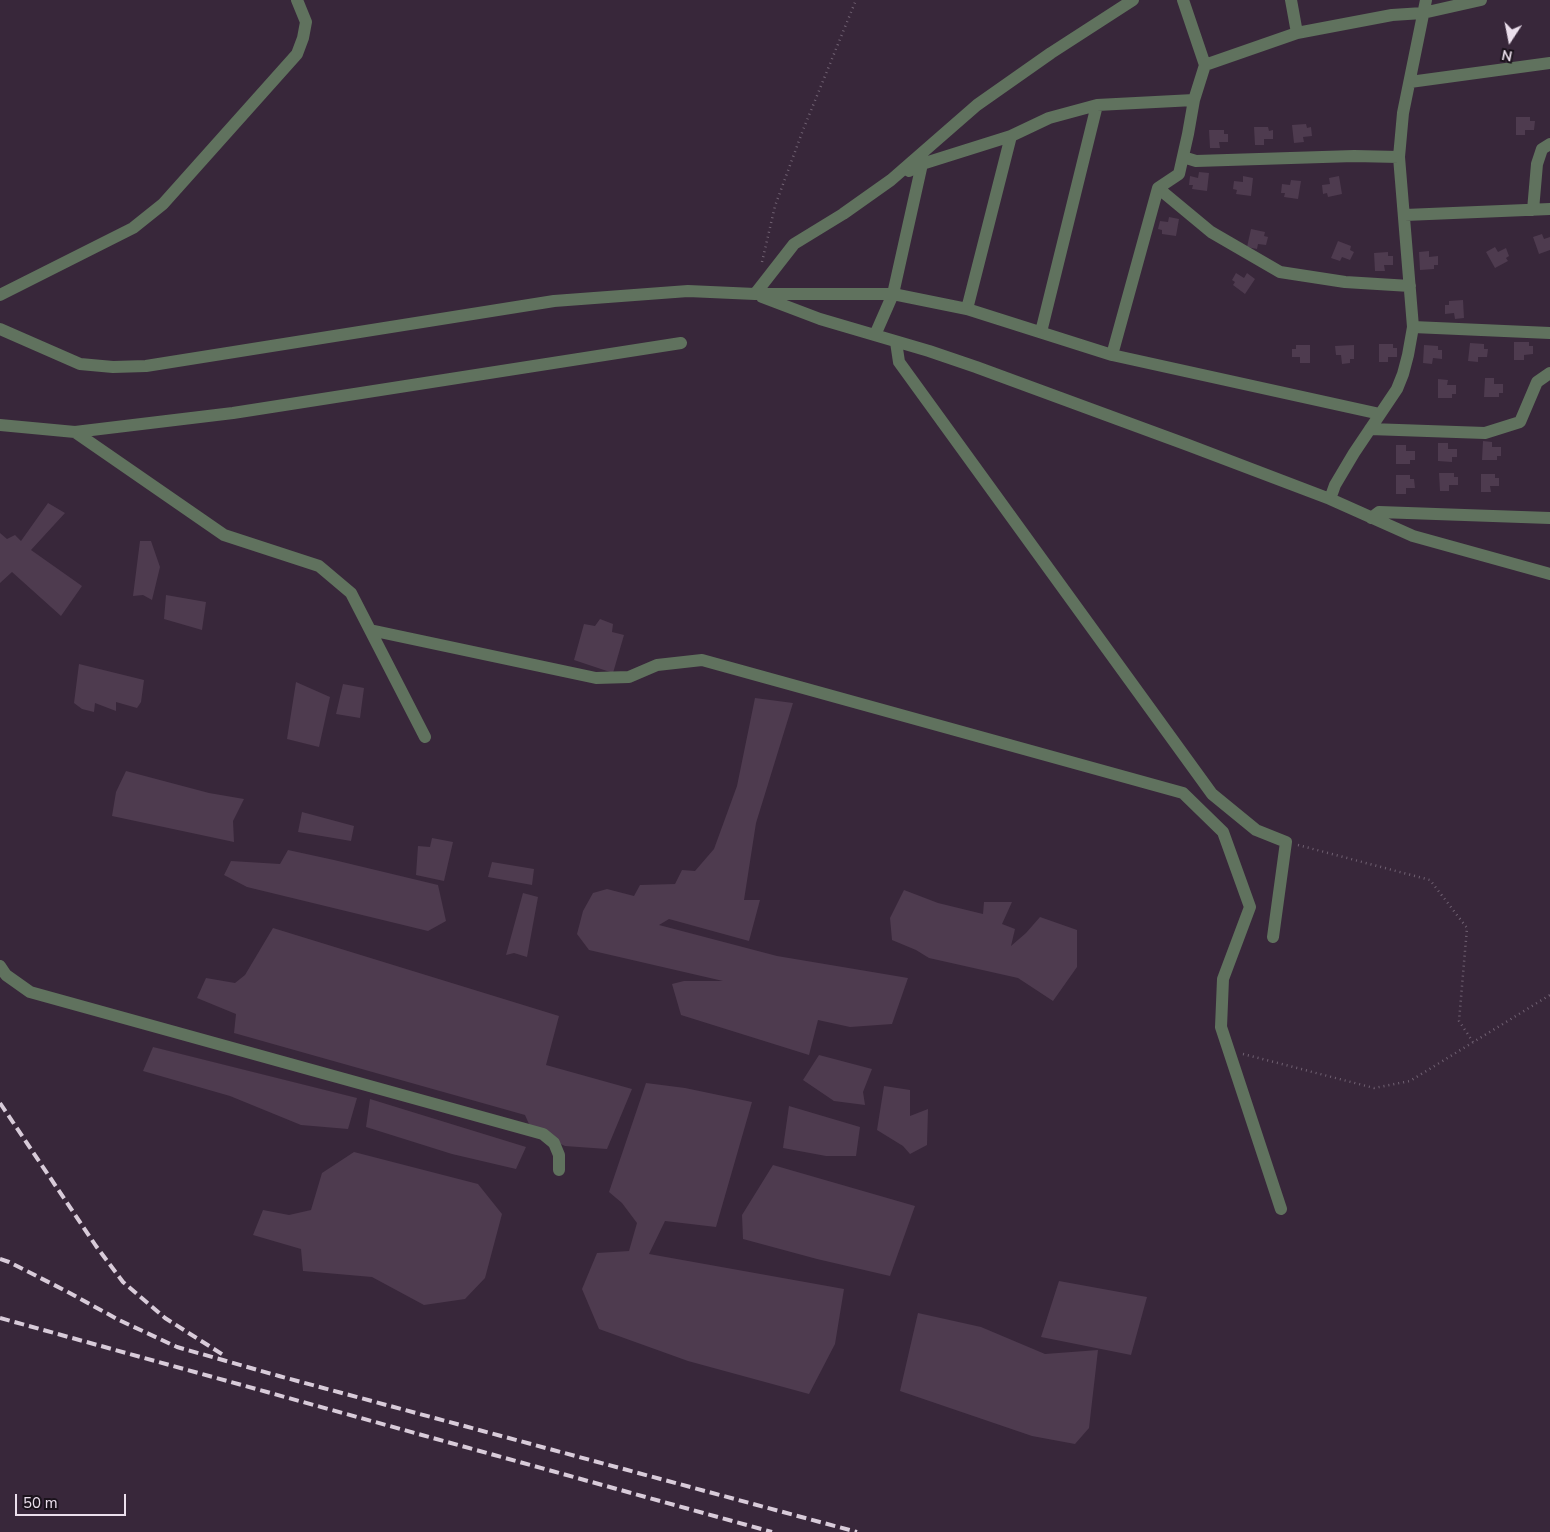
<!DOCTYPE html>
<html>
<head>
<meta charset="utf-8">
<style>
  body { margin:0 }
  #map { position:relative; width:1550px; height:1532px; overflow:hidden; background:#38273a; font-family:"Nunito Sans",sans-serif }
  canvas { display:block }
  .north { position:absolute; left:1485px; top:15px; width:50px; height:50px; -webkit-text-stroke:4px #1b131c; paint-order:stroke; rotate:191deg; font-size:14px; font-weight:700; line-height:20px; text-align:center; color:#ebdfec }
  .north::after { content:''; display:block; margin:auto; width:18px; height:22px; background:#ebdfec; clip-path:polygon(50% 0,100% 100%,50% 72%,0 100%) }
  .scale { position:absolute; left:15px; top:1494px; width:111px; height:22px; box-sizing:border-box; border:2px solid #ebdfec; border-top:0; padding-left:6px; font-size:15px; line-height:18px; white-space:nowrap; color:#ebdfec; -webkit-text-stroke:4px #1b131c; paint-order:stroke }
</style>
</head>
<body>
<div id="map">
<canvas width="1550" height="1532"></canvas>
<div class="north">N</div>
<div class="scale">50 m</div>
</div>
<script>
const context = document.querySelector('canvas').getContext('2d');
context.lineJoin = 'round';
function fill(path, color) { context.fillStyle = color; context.fill(path, 'evenodd'); }
const shape = rows => new Path2D(rows.map(r => 'M' + r).join(''));
function stroke(path, color, width, dash) { context.strokeStyle = color; context.lineWidth = width; context.lineCap = dash ? 'butt' : 'round'; context.setLineDash(dash || []); context.stroke(path); }
const building = shape([
  [1516,117,1530,117,1530,121,1535,121,1534,130,1525,130,1525,135,1516,135],
  [1306,124,1307,128,1311,127,1312,136,1303,137,1304,142,1294,143,1292,125],
  [1254,127,1268,127,1269,131,1273,130,1273,139,1264,139,1264,145,1255,145],
  [1209,130,1224,130,1224,134,1228,134,1228,142,1219,142,1220,148,1210,148],
  [1199,172,1209,173,1207,191,1192,189,1193,185,1189,185,1190,176,1198,178],
  [1243,176,1253,178,1251,196,1236,194,1237,190,1233,189,1234,181,1243,182],
  [1339,176,1342,194,1328,197,1327,193,1323,194,1322,185,1330,184,1329,178],
  [1291,180,1301,181,1298,199,1284,197,1285,193,1281,193,1282,184,1290,185],
  [1169,217,1179,219,1176,236,1162,234,1162,230,1158,229,1160,221,1168,222],
  [1251,229,1265,232,1264,236,1268,237,1266,245,1258,244,1257,249,1247,247],
  [1542,234,1544,239,1550,237,1550,250,1539,254,1533,237],
  [1338,241,1351,246,1350,250,1354,252,1350,260,1342,257,1340,261,1331,258],
  [1495,247,1498,252,1506,248,1509,256,1506,258,1508,261,1495,268,1486,252],
  [1429,251,1429,257,1438,256,1438,265,1434,265,1434,269,1420,270,1419,252],
  [1388,252,1388,256,1393,256,1393,265,1384,265,1385,271,1375,271,1374,253],
  [1236,273,1244,278,1247,273,1255,279,1245,294,1233,285,1235,282,1232,280],
  [1463,300,1464,318,1455,319,1454,313,1445,314,1445,305,1449,305,1449,301],
  [1514,342,1529,342,1529,346,1533,346,1533,354,1524,355,1524,360,1514,360],
  [1470,343,1484,344,1484,349,1488,349,1487,357,1478,357,1478,362,1468,361],
  [1379,344,1393,344,1393,348,1397,348,1397,357,1388,357,1388,362,1379,362],
  [1296,345,1310,345,1310,363,1300,363,1300,357,1292,357,1292,349,1296,349],
  [1354,345,1354,359,1350,359,1350,363,1342,364,1341,355,1336,355,1335,346],
  [1424,345,1438,346,1438,350,1442,350,1442,359,1433,358,1432,364,1423,363],
  [1485,378,1494,378,1494,384,1503,384,1503,393,1499,393,1499,397,1484,397],
  [1438,379,1448,380,1447,385,1456,385,1456,394,1452,394,1452,398,1438,398],
  [1483,441,1492,442,1492,447,1501,447,1501,456,1497,456,1497,460,1482,460],
  [1438,443,1448,443,1448,449,1457,449,1457,457,1452,457,1452,462,1438,461],
  [1396,445,1406,445,1406,451,1415,451,1415,460,1410,460,1410,464,1396,464],
  [1439,473,1454,473,1454,477,1458,477,1458,485,1449,485,1449,491,1440,491],
  [1481,474,1495,474,1495,478,1499,478,1499,486,1490,486,1491,492,1481,492],
  [1396,475,1410,475,1410,479,1414,479,1415,488,1406,488,1406,494,1396,494],
  [48,503,65,513,31,550,82,586,61,616,12,572,0,583,0,533,7,539,15,535,21,541],
  [140,541,151,541,160,567,152,600,143,595,133,596],
  [166,595,206,602,202,630,164,619],
  [600,619,613,624,612,632,624,635,613,673,574,660,584,624,595,626],
  [79,664,144,680,141,702,137,708,116,702,116,711,95,703,94,712,82,709,74,703],
  [296,682,330,697,319,747,287,739],
  [343,684,364,688,360,718,336,714],
  [755,698,793,703,756,823,744,900,760,900,749,941,669,919,659,925,777,956,908,978,892,1024,850,1027,818,1020,809,1055,681,1015,672,984,684,981,723,981,589,950,577,934,583,911,593,893,607,889,634,896,640,885,675,884,682,870,695,871,714,849,737,786],
  [126,771,209,793,244,799,233,821,234,842,112,816,116,792],
  [302,812,354,826,351,841,298,832],
  [432,838,453,842,444,881,416,875,418,846,430,847],
  [288,850,334,860,438,885,446,921,428,931,247,887,224,875,231,861,280,864],
  [492,862,534,869,532,885,488,877],
  [904,890,938,903,983,914,984,902,1012,902,1002,924,1015,929,1011,946,1026,933,1040,917,1077,930,1077,967,1053,1001,1018,978,929,958,916,950,892,940,890,918],
  [523,893,538,897,527,957,514,953,506,955],
  [273,928,559,1016,546,1065,632,1089,607,1149,565,1146,532,1131,525,1115,234,1033,236,1014,197,998,206,978,235,983,245,975],
  [153,1047,357,1098,348,1129,301,1125,230,1096,143,1071],
  [819,1055,872,1069,863,1092,865,1105,834,1101,803,1080],
  [646,1083,685,1088,752,1102,716,1227,665,1221,649,1254,844,1289,835,1344,809,1394,688,1361,599,1329,582,1289,597,1253,629,1251,637,1223,622,1203,609,1192],
  [884,1086,910,1090,910,1116,928,1109,927,1145,910,1154,903,1146,877,1130],
  [370,1099,526,1147,516,1169,452,1154,366,1127],
  [789,1106,860,1127,856,1156,826,1156,783,1148],
  [354,1152,478,1184,502,1214,485,1278,465,1299,424,1305,372,1277,303,1271,301,1249,253,1235,263,1210,289,1215,311,1210,322,1173],
  [773,1165,915,1206,890,1276,817,1259,743,1239,742,1215],
  [1059,1281,1147,1297,1131,1355,1041,1337],
  [918,1313,981,1327,1045,1354,1098,1350,1089,1428,1075,1444,1032,1436,900,1391]
]);
const path = shape([
  [762,262,775,206,803,130,856,0],
  [1298,845,1430,880,1467,928,1459,1021,1473,1042],
  [1243,1054,1374,1088,1410,1081,1550,995]
]);
const minor = shape([
  [1183,0,1205,65],
  [1291,0,1297,33],
  [1410,82,1550,63],
  [1183,157,1196,161,1354,156,1399,157],
  [909,171,922,164,1011,136,1049,118,1097,105,1194,100],
  [1158,188,1211,232,1280,272,1345,282,1410,286],
  [1533,210,1537,164,1542,149,1550,144],
  [1405,215,1550,209],
  [755,294,794,244,843,214,891,180,977,105,1051,53,1133,0],
  [0,295,133,228,163,204,297,54,303,38,306,22,297,0],
  [762,297,820,319,929,351,976,367,1188,445,1330,499,1413,536,1550,574],
  [967,309,1011,136],
  [1413,327,1550,333],
  [0,329,80,364,113,367,146,366,554,301,688,291,755,294,893,294,967,309,1112,355,1380,414],
  [1041,332,1097,105],
  [875,335,893,294,922,164],
  [896,342,899,362,1212,794,1256,830,1286,842,1273,937],
  [1112,355,1158,188,1179,174,1188,134,1194,100,1205,65,1297,33,1392,15,1423,13,1481,0],
  [0,425,75,432,233,413,681,343],
  [1370,429,1485,433,1520,422,1537,382,1550,373],
  [75,432,224,535,319,566,351,593,425,737],
  [1330,499,1335,485,1354,453,1397,389,1403,374,1408,355,1413,327,1399,157,1403,113,1426,0],
  [1371,518,1379,512,1550,518],
  [370,630,596,678,629,677,657,665,702,660,1183,793,1223,832,1250,907,1223,979,1221,1027,1281,1209],
  [0,966,6,975,30,992,543,1134,554,1143,559,1155,559,1170]
]);
const rail = shape([
  [0,1103,96,1246,123,1282,165,1318,225,1356],
  [0,1259,9,1262,66,1291,119,1320,177,1347,279,1376,857,1532],
  [0,1318,772,1532]
]);
fill(building, '#4e3b4f');
stroke(path, '#706172', 2.5, [1, 4]);
stroke(minor, '#60725e', 12);
stroke(rail, '#d8cbd9', 4, [10, 5]);
</script>
</body>
</html>
